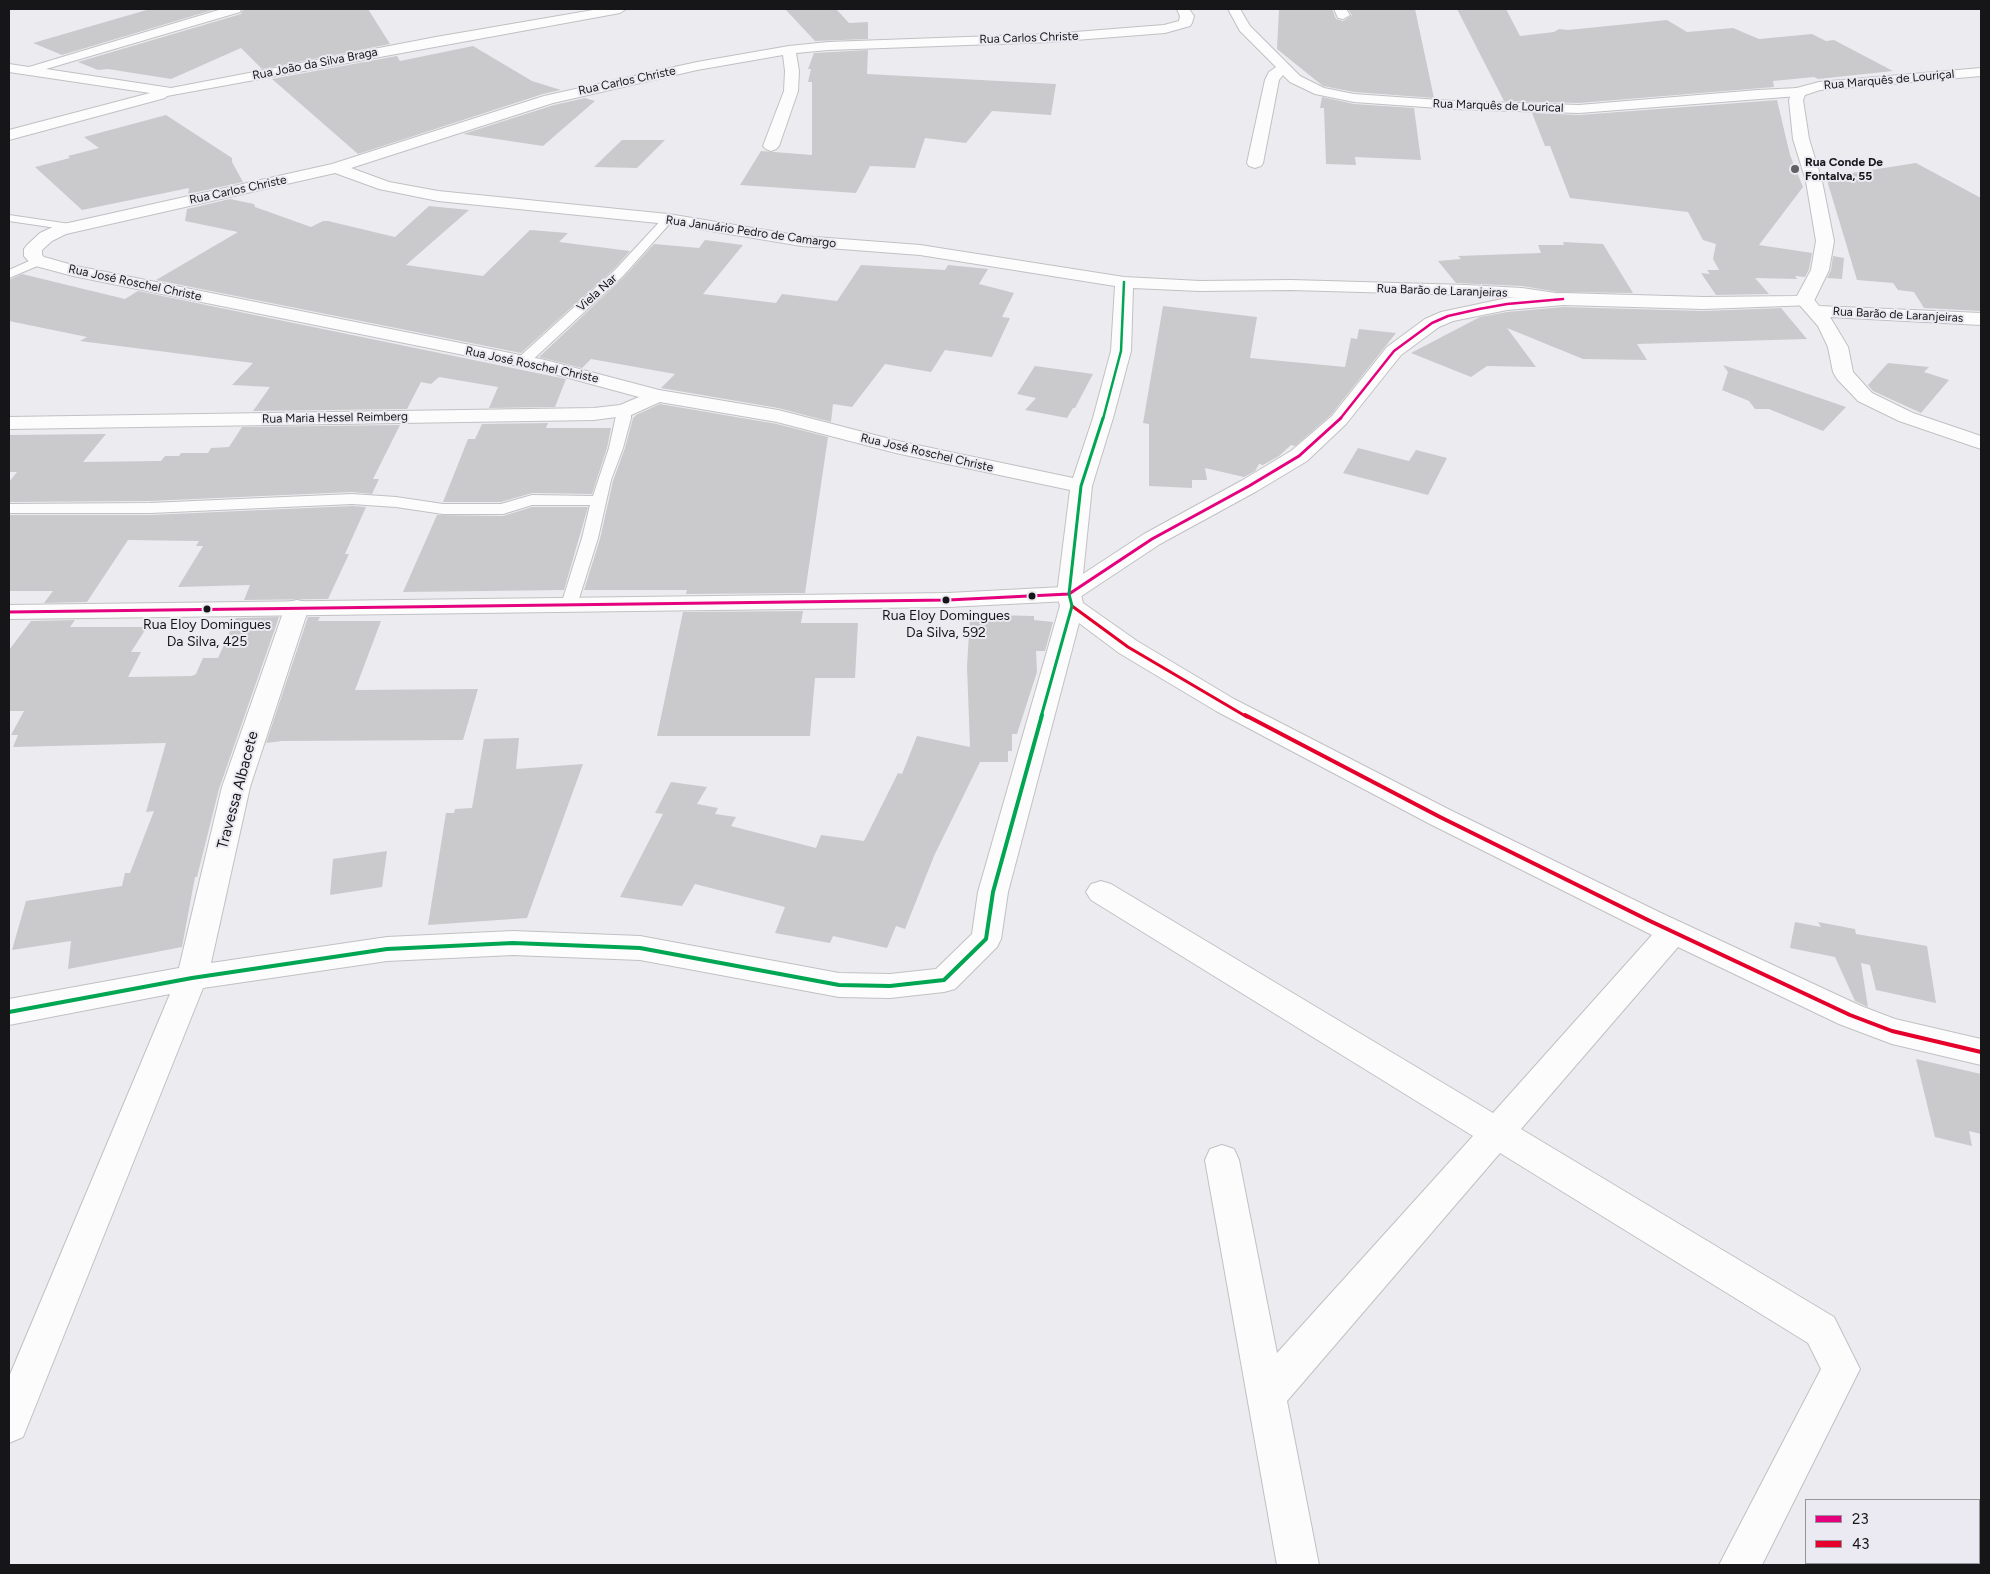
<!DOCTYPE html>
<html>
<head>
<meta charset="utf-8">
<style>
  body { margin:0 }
  #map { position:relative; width:1990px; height:1574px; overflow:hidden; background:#ececf0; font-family:Figtree,sans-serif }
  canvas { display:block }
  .frame { position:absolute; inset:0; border:10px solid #161618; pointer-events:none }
  .legend { position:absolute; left:1805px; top:1499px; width:175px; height:65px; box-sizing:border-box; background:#ebeaf2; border:1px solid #96959b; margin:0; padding:6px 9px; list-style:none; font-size:15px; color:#161618 }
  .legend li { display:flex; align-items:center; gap:10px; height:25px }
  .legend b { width:25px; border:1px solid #96959b }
</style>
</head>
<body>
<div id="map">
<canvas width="1990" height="1574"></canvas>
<div class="frame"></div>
<ul class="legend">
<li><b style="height:6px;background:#e5007d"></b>23</li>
<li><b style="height:6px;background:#e4002b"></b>43</li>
</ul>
</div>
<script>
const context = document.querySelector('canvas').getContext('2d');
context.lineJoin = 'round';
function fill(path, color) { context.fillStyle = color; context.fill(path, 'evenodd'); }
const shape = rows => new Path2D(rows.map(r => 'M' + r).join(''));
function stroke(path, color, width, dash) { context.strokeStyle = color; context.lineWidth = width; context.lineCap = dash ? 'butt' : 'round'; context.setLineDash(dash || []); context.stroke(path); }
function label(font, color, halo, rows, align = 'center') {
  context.font = font + ' Figtree,sans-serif'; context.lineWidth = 4; context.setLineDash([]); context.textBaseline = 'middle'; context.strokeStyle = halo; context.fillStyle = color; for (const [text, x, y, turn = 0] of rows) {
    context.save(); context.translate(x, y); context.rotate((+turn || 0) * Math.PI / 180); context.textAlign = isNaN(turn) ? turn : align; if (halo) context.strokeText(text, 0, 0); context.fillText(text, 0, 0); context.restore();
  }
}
const building = shape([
  [150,9,216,9,62,55,33,43],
  [243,9,368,9,390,44,262,69,241,48,171,79,108,69,98,70,78,62,241,14],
  [785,9,836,9,849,23,868,22,868,39,815,41],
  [1279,9,1332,9,1336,19,1343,21,1352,15,1348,9,1415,9,1434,98,1354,92,1323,86,1277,49],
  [1457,9,1506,9,1520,36,1554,32,1559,29,1568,30,1667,20,1687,32,1733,28,1759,39,1812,34,1826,41,1834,40,1893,71,1818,79,1814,77,1773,81,1774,87,1579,103,1504,101],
  [473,46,532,81,561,90,543,94,358,154,272,79,397,56,400,61],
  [868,50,867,74,1056,84,1051,115,992,111,966,143,925,138,915,168,870,166,856,193,740,185,761,151,812,155,812,82,808,82,811,69,808,69,814,53],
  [1322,97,1354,104,1414,108,1421,160,1355,157,1356,165,1326,164,1324,108,1320,108],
  [585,98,595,101,543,146,463,134,554,105],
  [1777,100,1790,155,1803,187,1759,245,1812,253,1809,269,1805,277,1795,276,1797,279,1755,278,1769,294,1716,295,1701,273,1710,274,1707,270,1719,270,1713,259,1716,244,1703,240,1688,212,1570,198,1550,146,1545,146,1532,113,1579,115],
  [166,115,232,158,232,162,243,182,188,194,189,188,82,210,35,167,70,158,68,156,99,148,84,137],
  [622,140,665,140,637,168,594,167],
  [1916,163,1981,198,1981,311,1924,308,1914,292,1898,290,1893,283,1857,280,1826,177],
  [230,199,254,204,255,207,311,227,323,221,328,221,395,237,429,206,469,210,406,265,483,276,530,230,568,233,559,242,630,251,614,269,521,353,156,280,238,232,185,221,187,209],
  [705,240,743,245,703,294,776,303,782,294,837,301,861,265,945,270,948,265,988,269,979,284,1014,293,1002,317,1010,318,992,357,945,350,931,372,885,364,852,407,833,404,831,422,778,408,661,388,675,374,591,359,582,368,539,357,624,277,654,244,699,248],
  [1563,242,1603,244,1633,293,1558,292,1522,286,1456,283,1438,261,1461,259,1458,256,1541,253,1538,245,1564,245],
  [1833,256,1844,258,1842,279,1827,278,1831,270],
  [22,274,125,299,138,291,566,379,555,407,489,408,498,387,439,377,431,384,421,382,407,409,253,411,270,387,232,385,253,363,80,341,87,337,9,321,9,280],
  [1163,306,1257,317,1250,358,1345,367,1351,338,1357,339,1359,329,1396,333,1331,415,1295,446,1291,445,1279,456,1263,465,1259,464,1255,471,1244,477,1205,468,1207,480,1192,480,1192,488,1149,486,1149,424,1143,423],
  [1563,307,1704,311,1781,308,1807,339,1637,344,1647,360,1583,359,1507,328,1536,367,1487,366,1471,377,1411,353,1480,317,1507,312],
  [1888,363,1929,367,1924,372,1949,380,1921,413,1873,391,1868,385],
  [1723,365,1770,381,1846,407,1823,431,1769,409,1755,409,1749,401,1722,390,1728,372],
  [1035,366,1093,374,1075,408,1073,408,1067,418,1025,410,1036,398,1017,394],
  [660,404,777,424,828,437,805,593,686,594,687,590,584,590,600,539,613,481,625,448,633,418,636,415],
  [548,423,546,428,611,428,607,448,592,494,532,493,501,502,443,502,468,439,475,439,482,424],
  [400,425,373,479,379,479,372,494,352,492,150,501,9,502,9,482,17,472,9,472,9,435,106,434,83,462,161,461,165,456,179,456,181,453,208,453,211,448,229,447,242,427],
  [1358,448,1409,461,1416,450,1447,458,1428,495,1343,473],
  [352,506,366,507,345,554,349,554,328,599,244,600,250,585,178,587,203,546,196,546,199,541,128,540,87,602,44,603,53,591,9,591,9,515,150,515],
  [532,507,588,507,564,590,403,592,437,515,503,516],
  [803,611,801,623,858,623,855,678,815,678,810,736,657,736,683,612],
  [992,615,1034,616,1034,620,1053,622,1045,651,1036,651,1037,672,1017,734,1012,734,1012,751,1008,751,1008,762,980,762,934,856,905,929,896,926,887,948,833,936,830,943,775,933,785,907,695,884,682,906,620,897,663,814,655,813,671,782,707,787,697,804,718,808,715,814,736,817,731,826,816,848,821,835,864,841,898,773,902,774,917,736,970,747,967,666,970,618,992,619],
  [279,617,219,789,197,877,195,877,182,947,68,969,71,941,12,950,26,901,122,886,125,873,130,873,154,811,146,812,166,743,13,747,18,735,11,735,24,711,9,711,9,650,31,621,75,620,70,627,147,627,131,652,141,652,128,677,192,676,196,674,203,658,218,658,236,618],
  [308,617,320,617,318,621,381,621,355,690,478,689,463,740,282,741,266,743],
  [519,738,516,769,583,764,527,918,428,925,446,813,454,813,455,809,472,808,484,739],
  [387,851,382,887,330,895,333,859],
  [1795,922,1821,927,1818,922,1855,929,1856,934,1927,946,1936,1003,1876,990,1870,965,1861,963,1868,1007,1855,1001,1835,957,1790,948],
  [1916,1059,1981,1074,1981,1134,1969,1131,1972,1146,1935,1137]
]);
const lane = shape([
  [9,215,70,224,76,227,70,230,9,221,9,215],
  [668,216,674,219,672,221,623,276,527,365,517,365,515,362,517,359,615,270,664,217,668,216],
  [38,257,42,258,44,261,42,264,9,278,9,270,38,257],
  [624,407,631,411,631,418,623,448,611,480,598,538,577,605,575,609,569,610,563,609,561,605,582,538,590,505,532,505,503,514,443,514,396,507,352,504,150,513,9,513,9,504,150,503,352,494,396,497,443,504,501,504,532,495,593,496,609,448,617,411,624,407]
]);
const street = shape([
  [222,9,241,9,240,12,46,69,171,88,436,37,599,9,626,9,620,13,167,96,165,98,9,140,9,130,150,93,9,72,9,64,29,67,222,9],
  [1177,9,1189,9,1194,16,1192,23,1190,26,1165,33,1050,42,828,50,796,53,799,71,798,91,779,146,776,149,771,151,766,149,763,146,784,91,785,71,783,55,697,70,553,103,351,168,389,182,438,191,668,214,802,236,920,245,1124,277,1200,281,1291,280,1466,285,1522,288,1569,295,1572,299,1569,303,1563,305,1522,298,1466,295,1291,290,1200,291,1133,288,1131,351,1113,418,1092,486,1081,594,1083,603,1137,641,1234,699,1450,810,1661,913,1861,1006,1895,1019,1981,1039,1981,1065,1892,1044,1839,1024,1678,947,1521,1129,1834,1317,1860,1369,1762,1565,1719,1565,1821,1369,1808,1343,1500,1153,1287,1401,1319,1565,1277,1565,1205,1160,1210,1149,1222,1145,1234,1149,1239,1160,1277,1353,1473,1136,1091,900,1086,892,1091,884,1101,881,1111,884,1493,1113,1652,935,1430,824,1216,711,1119,653,1079,623,1008,892,1001,939,997,947,955,989,944,992,890,998,839,997,640,960,513,955,387,961,203,988,23,1437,9,1443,9,1377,170,994,9,1025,9,999,179,968,222,787,285,607,288,602,297,600,306,602,309,607,250,787,211,963,387,937,513,931,640,936,839,973,890,974,936,969,972,934,978,892,1060,606,1057,594,1070,490,896,453,777,422,660,402,631,415,594,420,9,429,9,417,594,408,620,405,639,397,543,371,73,276,32,265,24,256,24,249,27,245,40,233,55,226,332,164,544,96,697,62,789,46,828,42,1050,34,1164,25,1179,21,1180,16,1177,9],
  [335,173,379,189,438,201,668,224,802,246,920,255,1115,286,1111,351,1093,418,1073,478,898,441,778,410,659,390,545,360,76,266,44,257,42,255,42,250,52,241,66,234,335,173],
  [1228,9,1240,9,1250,26,1300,76,1324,88,1354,94,1453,101,1579,105,1758,90,1798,88,1803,89,1805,92,1803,95,1798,96,1579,113,1453,109,1354,102,1315,94,1290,82,1283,75,1279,80,1263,163,1261,166,1255,168,1249,166,1247,163,1265,80,1269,72,1276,67,1240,31,1228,9],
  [1334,9,1346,9,1350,15,1343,19,1338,18,1334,9],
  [1805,295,1812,297,1819,306,1981,313,1981,325,1830,317,1848,347,1853,372,1872,393,1913,413,1981,436,1981,449,1899,421,1858,401,1837,379,1833,372,1828,347,1818,326,1796,301,1798,297,1805,295]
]);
const secondary = shape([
  [1981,68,1981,76,1820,90,1805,95,1803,100,1809,139,1822,181,1834,241,1829,270,1812,305,1704,309,1563,305,1507,310,1453,321,1439,327,1401,355,1346,424,1307,461,1257,491,1160,544,1077,599,1069,601,948,607,9,619,9,605,948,593,1063,587,1144,534,1241,481,1291,451,1332,416,1387,347,1425,319,1441,312,1507,298,1563,293,1704,297,1797,296,1811,270,1816,241,1806,181,1793,139,1789,100,1793,89,1819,82,1981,68]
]);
const bus1Far1 = shape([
  [1340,419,1394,351,1432,323,1448,316,1479,309,1507,304,1563,299]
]);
const bus1 = shape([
  [9,612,948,600,1069,594,1152,539,1249,486,1299,456,1341,418]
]);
const bus2Far1 = shape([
  [1072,606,1128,647,1247,717]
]);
const bus2 = shape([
  [1245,715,1440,817,1650,921,1850,1015,1892,1031,1981,1052]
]);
const bus3Far2 = shape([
  [1103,419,1121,351,1124,282]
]);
const bus3Far1 = shape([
  [1041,717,1072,606,1069,594,1081,486,1103,418]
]);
const bus3 = shape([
  [9,1012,192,978,387,949,513,943,640,948,839,985,890,986,944,980,986,939,993,892,1042,715]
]);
const markers = [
  [1795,169,5,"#616164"],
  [1032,596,4.5,"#161618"],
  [946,600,4.5,"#161618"],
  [207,609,4.5,"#161618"]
];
const farStreetnames = [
  ["Rua Carlos Christe",1029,38,-2],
  ["Rua João da Silva Braga",315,64,-11],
  ["Rua Marquês de Louriçal",1889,80,-5],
  ["Rua Carlos Christe",627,81,-12],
  ["Rua Marquês de Lourical",1498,106,2],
  ["Rua Carlos Christe",238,190,-12],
  ["Rua Januário Pedro de Camargo",751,232,8],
  ["Rua José Roschel Christe",135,283,12],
  ["Rua Barão de Laranjeiras",1442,291,2],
  ["Viela Nar",597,293,-42],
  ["Rua Barão de Laranjeiras",1898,315,3],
  ["Rua José Roschel Christe",532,365,12],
  ["Rua Maria Hessel Reimberg",335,418,-1],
  ["Rua José Roschel Christe",927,453,13]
];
const farPoinames = [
  ["Rua Conde De",1805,162],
  ["Fontalva, 55",1805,176]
];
const busNames = [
  ["Rua Eloy Domingues",946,616],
  ["Da Silva, 592",946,633],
  ["Rua Eloy Domingues",207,625],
  ["Da Silva, 425",207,642]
];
const streetNames = [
  ["Travessa Albacete",238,790,-75]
];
fill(building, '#cacacd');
stroke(lane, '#c1c1c4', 2);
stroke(street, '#c1c1c4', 2);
stroke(secondary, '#c1c1c4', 2);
fill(lane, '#fcfcfd');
fill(street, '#fcfcfd');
fill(secondary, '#fcfcfd');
stroke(bus1Far1, '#e5007d', 2.5);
stroke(bus1, '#e5007d', 3);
stroke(bus2Far1, '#e4002b', 3);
stroke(bus2, '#e4002b', 4);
stroke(bus3Far2, '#00a651', 2.5);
stroke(bus3Far1, '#00a651', 3);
stroke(bus3, '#00a651', 4);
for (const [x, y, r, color] of markers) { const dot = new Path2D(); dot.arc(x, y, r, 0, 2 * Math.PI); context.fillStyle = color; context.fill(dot); stroke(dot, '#ebeaf2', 2); }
label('12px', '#161618', '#ebeaf2', farStreetnames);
label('bold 12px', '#161618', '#ebeaf2', farPoinames, 'left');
label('14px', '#161618', '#ebeaf2', busNames);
label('15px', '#161618', '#ebeaf2', streetNames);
</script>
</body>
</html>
